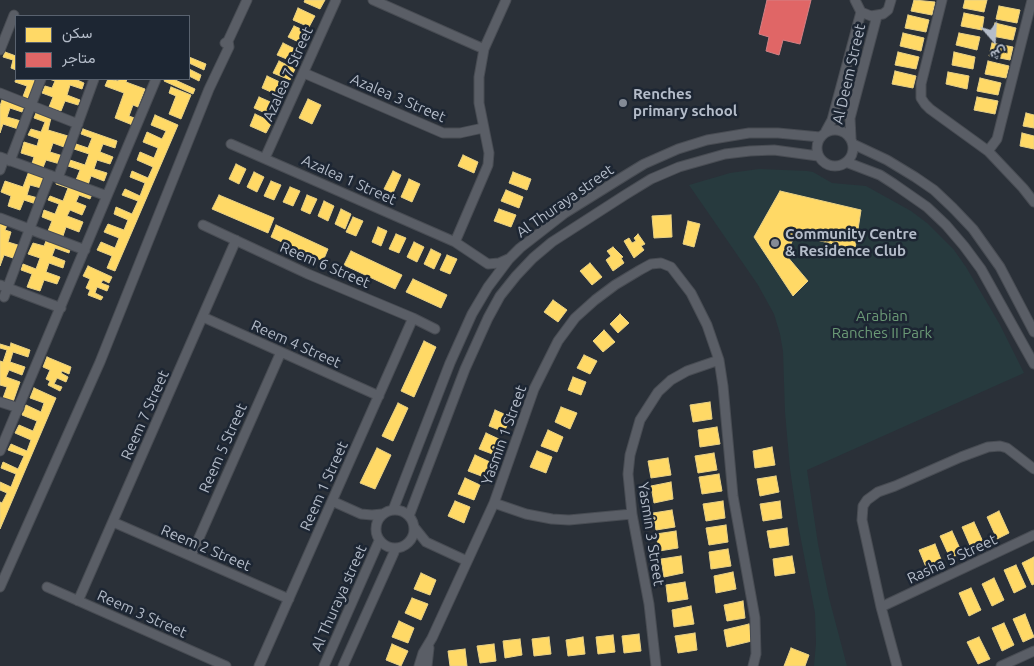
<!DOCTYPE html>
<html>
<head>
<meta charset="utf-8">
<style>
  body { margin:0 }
  #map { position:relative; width:1034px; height:666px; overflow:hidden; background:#2a3038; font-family:Ubuntu,Vazirmatn,sans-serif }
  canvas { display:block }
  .legend { position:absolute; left:15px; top:15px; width:175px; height:65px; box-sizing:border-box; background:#1d2633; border:1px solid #59626f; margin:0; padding:6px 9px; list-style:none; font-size:15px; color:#b4bcc9 }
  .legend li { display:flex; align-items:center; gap:10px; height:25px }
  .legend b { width:25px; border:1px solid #59626f }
  .north { position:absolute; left:969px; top:15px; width:50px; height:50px; -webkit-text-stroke:4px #1d2633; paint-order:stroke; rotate:161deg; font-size:14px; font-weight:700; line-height:20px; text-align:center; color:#b4bcc9 }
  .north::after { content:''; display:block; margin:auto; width:18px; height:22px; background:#b4bcc9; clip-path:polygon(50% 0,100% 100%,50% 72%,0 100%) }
</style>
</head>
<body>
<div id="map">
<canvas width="1034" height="666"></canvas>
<ul class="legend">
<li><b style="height:14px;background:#ffd966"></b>سكن</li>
<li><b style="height:14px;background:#e06666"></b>متاجر</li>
</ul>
<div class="north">ش</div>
</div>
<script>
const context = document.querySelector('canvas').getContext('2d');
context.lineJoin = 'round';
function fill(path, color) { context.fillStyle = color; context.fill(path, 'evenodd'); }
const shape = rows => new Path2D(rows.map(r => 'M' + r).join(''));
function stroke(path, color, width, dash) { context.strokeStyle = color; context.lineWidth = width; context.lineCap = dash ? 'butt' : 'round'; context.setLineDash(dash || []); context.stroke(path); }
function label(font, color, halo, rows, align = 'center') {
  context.font = font + ' Ubuntu,sans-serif'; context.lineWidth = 5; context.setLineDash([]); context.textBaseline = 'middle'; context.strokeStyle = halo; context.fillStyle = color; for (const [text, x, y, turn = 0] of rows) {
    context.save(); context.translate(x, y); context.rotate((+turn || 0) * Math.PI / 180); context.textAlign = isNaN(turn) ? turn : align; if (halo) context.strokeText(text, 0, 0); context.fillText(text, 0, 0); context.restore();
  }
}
const green = shape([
  [759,169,807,171,813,172,832,183,866,186,911,211,927,223,954,250,966,267,999,323,1024,373,807,470,818,544,829,598,847,666,814,666,816,643,815,613,798,524,790,469,785,412,783,351,780,334,774,314,758,285,689,185,730,173]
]);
const homes = shape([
  [305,0,325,0,320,9,304,2,305,0],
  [914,0,935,2,932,15,911,11,914,0],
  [965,0,987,0,984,12,963,8,965,0],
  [999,6,1020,10,1017,23,996,19,999,6],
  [298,8,315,16,309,27,293,20,298,8],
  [964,13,984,17,982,30,961,26,964,13],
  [908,15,929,20,926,32,905,28,908,15],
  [995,23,1016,28,1013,40,992,36,995,23],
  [294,26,310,33,305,45,288,37,294,26],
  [903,33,924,38,921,51,900,46,903,33],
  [959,33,980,37,977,50,956,45,959,33],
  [283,43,299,51,294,62,277,55,283,43],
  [992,43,1013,47,1010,60,989,56,992,43],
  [5,52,16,56,16,70,11,68,13,60,3,57,5,52],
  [898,52,919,57,916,69,895,65,898,52],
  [954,52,975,57,973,69,952,65,954,52],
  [189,57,206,64,204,70,189,63,189,57],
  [279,61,295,69,290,80,273,73,279,61],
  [988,61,1009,66,1006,78,985,74,988,61],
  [189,69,201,75,199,81,189,76,189,69],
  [895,71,916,76,913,88,892,84,895,71],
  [948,72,969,76,967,89,946,84,948,72],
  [267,76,284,84,278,95,262,88,267,76],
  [16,77,16,79,29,79,35,81,29,101,22,99,27,86,15,82,16,77],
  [980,78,1001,83,998,95,977,91,980,78],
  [49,79,75,79,84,83,82,89,70,85,67,95,80,100,78,105,65,101,61,111,49,107,53,97,42,93,45,86,52,88,55,81,49,79],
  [108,79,118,81,119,79,127,79,126,82,145,89,138,107,133,105,129,116,137,119,135,126,115,118,124,93,105,86,108,79],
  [165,79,173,79,195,89,193,94,164,81,165,79],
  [171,87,191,95,181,119,169,114,176,96,169,93,171,87],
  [259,97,275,104,270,115,254,108,259,97],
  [977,97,998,101,995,114,974,110,977,97],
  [308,99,321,105,312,124,299,118,308,99],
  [2,100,24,107,22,112,10,108,7,117,21,121,18,129,3,124,0,133,0,106,2,100],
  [36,113,51,118,48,130,68,136,64,147,53,143,50,152,63,156,60,164,46,160,42,170,31,167,34,157,21,153,24,142,37,146,39,139,28,135,31,129,41,132,45,122,34,118,36,113],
  [1026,113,1034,115,1034,128,1023,126,1026,113],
  [255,114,272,122,266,133,250,126,255,114],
  [155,115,178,125,115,271,107,268,112,256,97,250,101,242,115,248,119,238,104,232,108,224,124,230,128,220,114,214,116,207,132,214,138,201,122,195,125,189,140,196,145,183,130,177,132,171,148,178,153,167,137,160,140,152,154,158,158,148,143,142,147,132,162,139,166,131,151,125,155,115],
  [83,129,117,141,115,148,103,144,100,152,113,157,110,164,97,160,94,169,107,173,104,181,91,176,88,185,76,180,80,170,68,166,70,160,85,165,89,154,74,149,76,144,88,148,92,138,81,134,83,129],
  [1022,133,1034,136,1034,149,1020,146,1022,133],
  [463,155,478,162,474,173,458,166,463,155],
  [236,164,246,169,239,184,229,179,236,164],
  [29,171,45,176,41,188,30,185,27,195,38,198,36,204,24,200,20,210,8,206,11,196,1,192,5,181,23,187,29,171],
  [393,171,401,175,393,193,384,189,393,171],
  [254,172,264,177,257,192,247,187,254,172],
  [513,172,531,179,527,190,509,183,513,172],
  [409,179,420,184,412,202,401,197,409,179],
  [57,180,92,194,90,199,79,195,76,202,86,206,82,215,70,210,67,216,83,222,79,232,66,227,63,236,48,231,52,221,42,217,44,210,55,214,59,204,48,200,50,196,63,201,68,188,56,184,57,180],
  [271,181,281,185,274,200,264,196,271,181],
  [290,187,300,191,293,206,283,202,290,187],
  [506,190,523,197,519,208,501,201,506,190],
  [780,191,861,210,855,249,795,235,786,255,808,281,793,296,754,237,780,191],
  [219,195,274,218,268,233,212,209,219,195],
  [307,195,317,199,310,214,301,210,307,195],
  [324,201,334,206,328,221,318,216,324,201],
  [341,209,351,214,345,229,335,224,341,209],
  [499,209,516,215,511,227,494,221,499,209],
  [671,215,672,237,654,238,652,216,671,215],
  [353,217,363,221,356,236,346,232,353,217],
  [688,221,700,224,694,247,683,244,688,221],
  [0,222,7,225,5,230,11,232,8,242,21,246,16,259,4,255,0,266,0,222],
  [276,225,328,249,323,261,271,237,276,225],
  [378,227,387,231,381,246,372,242,378,227],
  [396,234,406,238,399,253,389,249,396,234],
  [638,234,645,244,641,246,644,250,634,258,624,241,629,238,632,243,636,241,634,238,638,234],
  [52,239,71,246,69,253,55,248,52,256,65,261,63,268,49,263,46,272,60,277,57,284,44,280,40,291,27,287,32,274,21,270,23,264,36,269,40,258,28,254,33,243,44,246,46,241,50,243,52,239],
  [414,242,424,247,417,262,407,257,414,242],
  [613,247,623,257,621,258,624,263,613,271,606,260,611,256,607,251,613,247],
  [431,249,441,254,434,269,424,264,431,249],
  [351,251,402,275,395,289,344,265,351,251],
  [447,255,457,259,450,274,440,270,447,255],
  [590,263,602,277,592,285,580,271,590,263],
  [88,266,112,277,109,283,103,280,101,283,109,286,107,291,97,287,95,293,103,297,101,300,88,295,90,290,86,288,90,279,83,276,88,266],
  [413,279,447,295,441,308,406,292,413,279],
  [553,300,567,310,558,322,544,312,553,300],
  [620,314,629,323,618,333,610,324,620,314],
  [604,330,615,342,603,352,593,341,604,330],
  [424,341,436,347,414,397,401,391,424,341],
  [11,343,30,350,28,357,13,352,10,362,25,367,22,375,9,370,6,377,20,382,13,402,3,398,7,387,0,385,0,361,3,362,7,350,0,348,0,344,10,347,11,343],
  [584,355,597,361,590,374,577,368,584,355],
  [47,357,71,367,69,374,62,371,61,373,68,377,66,382,57,378,54,384,62,387,60,391,48,385,50,381,46,379,50,370,43,367,47,357],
  [573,377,586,382,581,395,568,390,573,377],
  [34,388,56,398,0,529,0,502,2,503,7,493,0,490,0,482,11,487,16,474,1,468,3,462,18,469,24,456,8,450,11,444,27,451,31,440,15,433,19,425,33,431,37,421,22,415,26,405,41,412,44,403,30,398,34,388],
  [710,402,712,419,693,422,690,405,710,402],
  [398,403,408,408,393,441,382,436,398,403],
  [561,407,577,413,570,429,555,422,561,407],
  [495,410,511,417,504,432,489,426,495,410],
  [717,427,720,444,700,447,698,430,717,427],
  [548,430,563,437,557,452,541,446,548,430],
  [486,433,501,440,495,455,479,449,486,433],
  [772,447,775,465,755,468,753,451,772,447],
  [377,448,391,455,375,489,360,483,377,448],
  [537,451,552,457,546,473,530,467,537,451],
  [714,453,717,470,698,473,695,456,714,453],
  [475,455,490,462,484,477,468,471,475,455],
  [668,458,671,475,651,478,648,461,668,458],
  [719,474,722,491,702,494,699,477,719,474],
  [776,476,779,492,760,496,757,479,776,476],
  [465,478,480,485,474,500,458,494,465,478],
  [671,482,673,499,654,503,651,486,671,482],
  [455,501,470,507,464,523,448,516,455,501],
  [723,501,725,518,706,521,703,504,723,501],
  [780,501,782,518,763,521,760,504,780,501],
  [672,510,675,527,656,530,653,513,672,510],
  [999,511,1009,533,997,539,987,517,999,511],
  [974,522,984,544,972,550,962,527,974,522],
  [726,525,728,542,709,545,706,528,726,525],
  [787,528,789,545,770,548,767,531,787,528],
  [676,531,678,548,659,551,656,534,676,531],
  [952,531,962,553,950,558,940,536,952,531],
  [935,544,942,562,926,567,919,550,935,544],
  [728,549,731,566,711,569,709,552,728,549],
  [681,556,683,573,664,577,661,559,681,556],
  [792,556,795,573,775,576,773,559,792,556],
  [1034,557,1034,584,1032,585,1022,563,1034,557],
  [1016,565,1026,587,1014,593,1004,570,1016,565],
  [733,572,736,589,716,593,714,576,733,572],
  [421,573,436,580,430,595,414,589,421,573],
  [994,578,1004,600,992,606,982,584,994,578],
  [685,582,688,599,668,602,666,585,685,582],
  [971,588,981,610,969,616,959,593,971,588],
  [412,598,428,604,421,620,405,613,412,598],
  [743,601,745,618,727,621,724,605,743,601],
  [691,606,694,624,674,627,672,610,691,606],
  [1025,614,1034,637,1023,642,1013,619,1025,614],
  [399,621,414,628,408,643,392,637,399,621],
  [1004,623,1014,645,1002,651,992,628,1004,623],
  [749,624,752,641,727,647,724,630,749,624],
  [695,633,697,650,678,653,675,636,695,633],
  [639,634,641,651,624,653,622,636,639,634],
  [613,635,615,652,598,654,596,637,613,635],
  [549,637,551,654,534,656,532,639,549,637],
  [583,637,585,654,568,656,566,640,583,637],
  [979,637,990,659,978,664,967,642,979,637],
  [520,639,522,655,505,658,503,641,520,639],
  [392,644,408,651,401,666,386,660,392,644],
  [494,644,496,661,480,663,477,646,494,644],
  [791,648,809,655,805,666,784,666,791,648],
  [465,649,467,666,450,666,448,651,465,649]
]);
const shops = shape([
  [767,0,811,0,800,44,783,40,779,55,766,51,769,37,759,34,767,0]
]);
const minor = shape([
  [373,0,484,49],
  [855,0,861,12,871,16,883,14,888,10,891,0],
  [942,0,921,84,921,98,925,104,930,109,988,151,1023,188,1034,202],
  [225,43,228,41,247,0],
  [0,50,14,15],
  [304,73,443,133,460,133,483,128],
  [0,93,78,124],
  '817 148a18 18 0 1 1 36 0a18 18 0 1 1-36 0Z',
  [826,131,832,120,861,12],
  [851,138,850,118,877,16],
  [231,144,455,242,488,264,499,263,508,259],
  [853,144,887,160,915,177,934,190,953,208,973,229,1000,267,1034,332],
  [988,151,997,139,1032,0],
  [0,157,107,196],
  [265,158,336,0],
  [10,161,41,79],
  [846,162,880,175,894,184,927,207,946,225,964,246,981,269,1034,364],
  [0,170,4,159],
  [58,178,94,79],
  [0,218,85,250],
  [203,225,308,274,413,318,435,329],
  [455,242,488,165,489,153,479,103,479,77,484,49,506,0],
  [0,285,61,308],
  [4,297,50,175],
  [203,317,379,396],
  [0,402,19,408],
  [0,451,156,79],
  [332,501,361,514,372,515,382,514],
  [494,503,526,514,552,519,569,520,632,514],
  '376 529a19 19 0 1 1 38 0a19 19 0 1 1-38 0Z',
  [393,510,450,363,472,314,488,287,509,259,520,248,565,213,626,175,644,164,678,149,707,140,749,133,778,133,820,137],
  [409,516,465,369,488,318,500,296,516,276,533,258,552,242,625,195,651,179,679,167,725,154,750,151,774,150,818,156],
  [113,522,289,599],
  [414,527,426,542,467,561],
  [191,556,281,352],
  [0,587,100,362,209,89,229,47,228,41],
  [47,587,226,666],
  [78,601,236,240],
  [881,607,1034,535],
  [259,666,413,318],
  [324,666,379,541],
  [343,666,396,548],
  [419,666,423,653,432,638,494,503,534,389,558,341,575,318,595,300,615,285,640,270,651,264,661,263,671,267,691,293,707,325,719,360,723,386,733,496,755,618,756,654,753,666],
  [427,666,429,648],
  [656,666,649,604,632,514,628,474,630,455,640,420,658,392,671,380,687,371,719,360],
  [897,666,881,607,862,520,863,506,867,500,878,492,895,486,961,457,988,447,1000,446,1007,448,1034,469],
  [1001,666,1034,651]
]);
const markers = [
  [623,103,5,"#848b96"],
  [775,243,5,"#848b96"]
];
const streetNames = [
  ["Azalea 7 Street",288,74,-66],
  ["Al Deem Street",849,74,-77],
  ["Azalea 3 Street",398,98,23],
  ["Azalea 1 Street",349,180,24],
  ["Al Thuraya street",565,201,-35],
  ["Reem 6 Street",325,265,23],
  ["Reem 4 Street",296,344,24],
  ["Reem 7 Street",145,415,-66],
  ["Yasmin 1 Street",504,435,-70],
  ["Reem 5 Street",223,448,-66],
  ["Reem 1 Street",324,486,-66],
  ["Yasmin 3 Street",651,534,81],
  ["Reem 2 Street",206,548,23],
  ["Rasha 5 Street",952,559,-25],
  ["Al Thuraya street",339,598,-66],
  ["Reem 3 Street",142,614,24]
];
const poiNames = [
  ["Renches",633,94],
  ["primary school",633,111],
  ["Community Centre",785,234],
  ["& Residence Club",785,251]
];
const parkNames = [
  ["Arabian",882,316],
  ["Ranches II Park",882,333]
];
fill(green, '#273a3e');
fill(homes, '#ffd966');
stroke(homes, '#e8d084', 1);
fill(shops, '#e06666');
stroke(shops, '#d38084', 1);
stroke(minor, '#484c53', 11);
stroke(minor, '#5a5e66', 9);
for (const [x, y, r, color] of markers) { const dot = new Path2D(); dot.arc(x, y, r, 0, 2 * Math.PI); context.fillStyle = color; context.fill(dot); stroke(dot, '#1d2633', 2); }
label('15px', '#b4bcc9', '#1d2633', streetNames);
label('bold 15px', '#b4bcc9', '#1d2633', poiNames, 'left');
label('15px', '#6b9a76', '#1d2633', parkNames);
</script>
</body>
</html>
